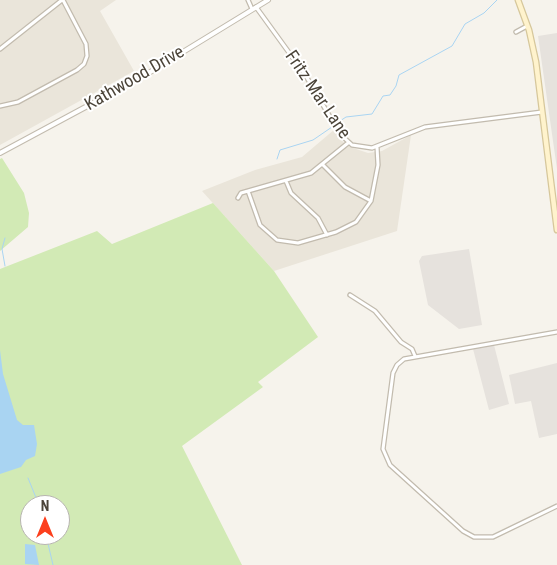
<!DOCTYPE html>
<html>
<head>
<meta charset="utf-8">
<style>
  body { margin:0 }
  #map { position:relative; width:557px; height:565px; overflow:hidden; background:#f6f3ec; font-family:"Roboto Condensed",sans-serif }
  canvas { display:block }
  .north { position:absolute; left:20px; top:495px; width:50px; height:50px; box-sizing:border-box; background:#fff; border:1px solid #b7b4b0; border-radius:50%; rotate:0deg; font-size:14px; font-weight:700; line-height:20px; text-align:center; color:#4b4439 }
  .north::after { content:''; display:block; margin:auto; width:18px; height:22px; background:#fc3f1d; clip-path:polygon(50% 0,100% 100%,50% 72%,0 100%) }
</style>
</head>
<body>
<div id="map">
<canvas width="557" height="565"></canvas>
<div class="north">N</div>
</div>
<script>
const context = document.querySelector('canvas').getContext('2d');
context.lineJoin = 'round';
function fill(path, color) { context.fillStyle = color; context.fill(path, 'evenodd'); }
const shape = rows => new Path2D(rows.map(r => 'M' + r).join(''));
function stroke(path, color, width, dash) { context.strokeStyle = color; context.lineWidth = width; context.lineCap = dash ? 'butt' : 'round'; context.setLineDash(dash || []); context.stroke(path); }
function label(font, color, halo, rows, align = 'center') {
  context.font = font + ' "Roboto Condensed",sans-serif'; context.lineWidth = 4; context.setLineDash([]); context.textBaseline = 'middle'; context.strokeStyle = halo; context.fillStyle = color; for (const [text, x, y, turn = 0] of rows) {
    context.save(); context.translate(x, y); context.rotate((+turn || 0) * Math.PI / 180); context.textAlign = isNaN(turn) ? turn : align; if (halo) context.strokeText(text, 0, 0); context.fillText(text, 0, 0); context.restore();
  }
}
const residential = shape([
  [0,0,116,0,100,11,134,71,0,145],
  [335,129,343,142,350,147,368,153,382,151,411,135,397,231,274,271,202,191,255,170,302,157]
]);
const industrial = shape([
  [557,33,557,169,538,36],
  [469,249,482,325,459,329,428,305,419,261,422,256],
  [494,345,509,404,489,410,473,349],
  [557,363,557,434,539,438,531,401,515,404,509,375]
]);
const green = shape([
  [2,158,24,193,29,213,28,227,0,251,0,159],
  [213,203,274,271,318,337,258,382,263,387,182,446,242,565,0,565,0,269,97,231,112,244],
  [30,505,60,505,60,535,30,535]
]);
const water = shape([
  [0,350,3,374,17,420,23,425,34,425,37,444,35,456,26,460,21,467,0,474],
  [25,544,35,545,39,565,25,564]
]);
const stream = shape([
  [337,123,346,117,372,114,383,96,390,95,396,86,399,75,452,46,465,24,484,13,497,0],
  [277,159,280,150,313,140,332,127],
  [5,266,2,249,5,238],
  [28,478,39,505],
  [46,535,53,565]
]);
const minor = shape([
  [248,0,252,9],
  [256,7,306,76,340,134,352,145,372,148,425,127,542,112],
  [516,32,527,26],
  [0,49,62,0],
  [0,106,18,102,77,70,84,64,87,56,86,44,63,0],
  [322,164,345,187,371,201],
  [286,181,291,193,318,218,327,235],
  [248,191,260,225,277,240,298,243,336,232,356,222,371,201,378,165,377,147],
  [238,198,241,193,311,173,348,143],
  [350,295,375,311,401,342,412,349,415,356],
  [557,332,404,359,397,365,393,373,383,449,390,465,463,531,474,537,493,537,557,506]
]);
const tertiary = shape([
  [0,153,147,74,268,0]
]);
const secondary = shape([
  [518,0,529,30,536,62,557,230]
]);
const streetNames = [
  ["Kathwood Drive",135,79,-30],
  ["Fritz Mar Lane",317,95,56]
];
fill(residential, '#eae5da');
fill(industrial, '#e6e2dd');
fill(green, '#d2eab5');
fill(water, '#a9d4f2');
stroke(stream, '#a9d4f2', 1);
stroke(minor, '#c2bbae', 5.5);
stroke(tertiary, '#c2bbae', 6);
stroke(secondary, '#d6c79b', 7);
stroke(minor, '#fff', 3);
stroke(tertiary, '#fff', 4);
stroke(secondary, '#fff3cd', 4.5);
label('18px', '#4b4439', '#fff', streetNames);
</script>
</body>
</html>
